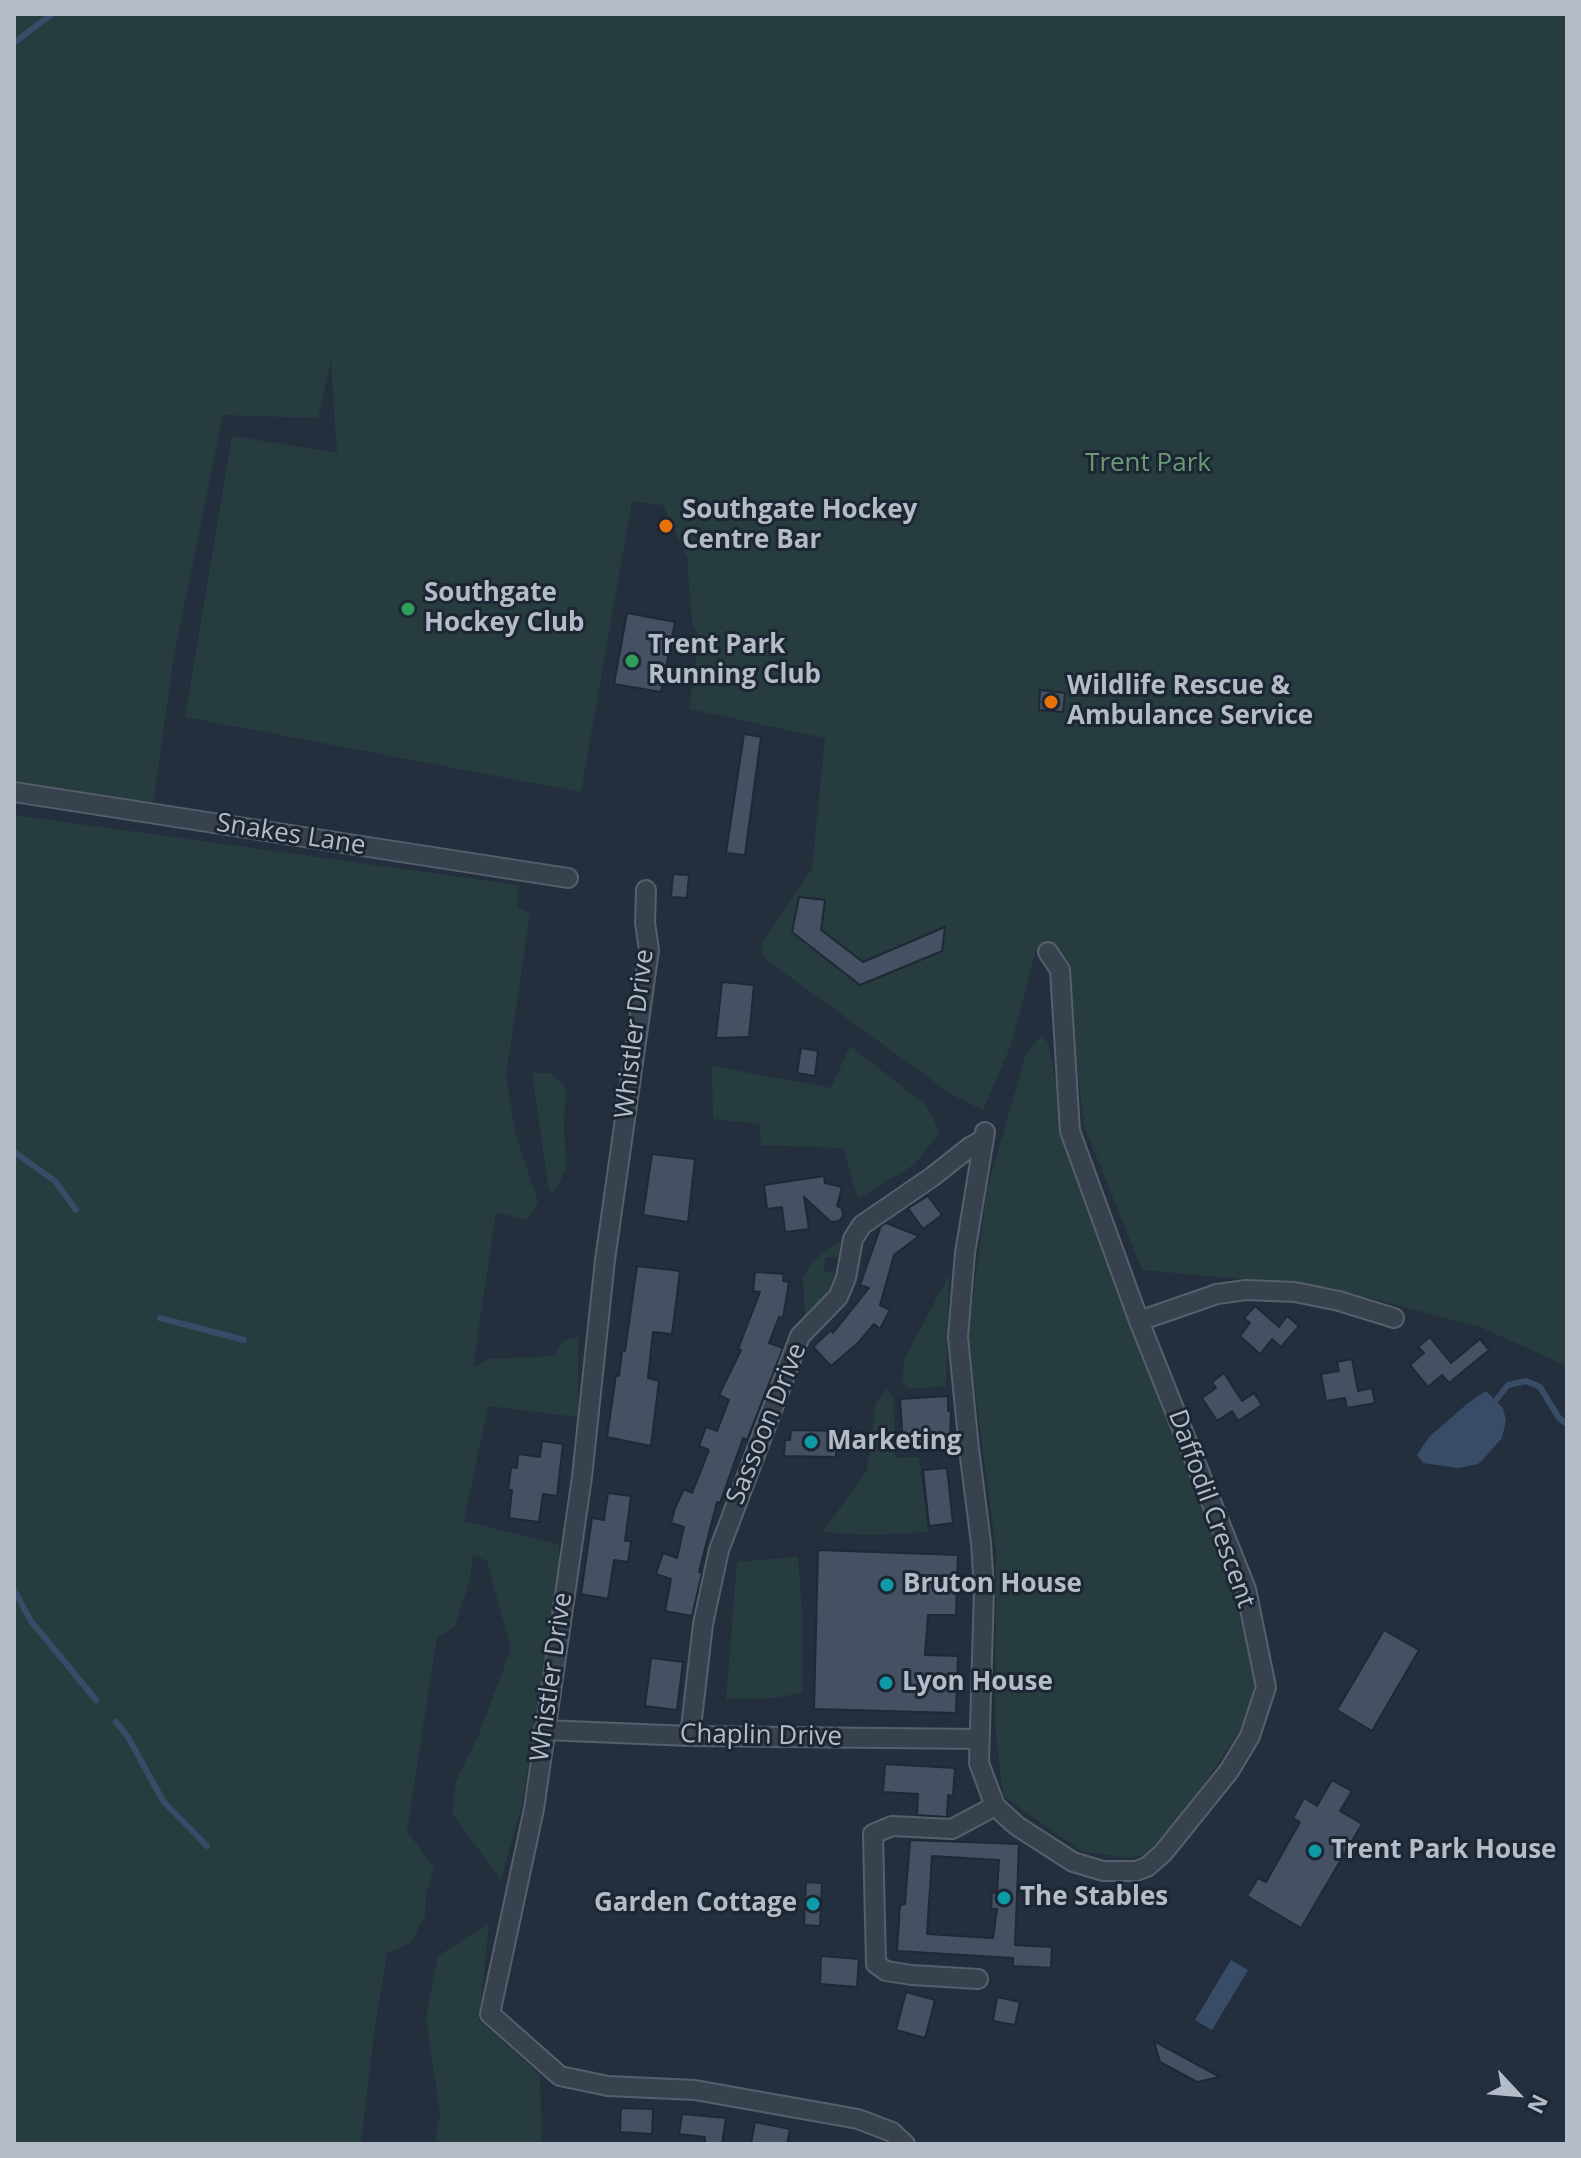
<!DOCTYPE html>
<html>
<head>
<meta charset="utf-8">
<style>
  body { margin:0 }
  #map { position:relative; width:1581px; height:2158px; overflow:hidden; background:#242f3e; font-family:"Open Sans",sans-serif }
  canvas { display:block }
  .frame { position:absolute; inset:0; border:16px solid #b4bcc9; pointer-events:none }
  .north { position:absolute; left:1477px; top:2054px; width:80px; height:80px; -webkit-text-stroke:6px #1d2633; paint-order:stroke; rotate:116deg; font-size:22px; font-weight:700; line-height:32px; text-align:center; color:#b4bcc9 }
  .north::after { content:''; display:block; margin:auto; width:28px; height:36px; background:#b4bcc9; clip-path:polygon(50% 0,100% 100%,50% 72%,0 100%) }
</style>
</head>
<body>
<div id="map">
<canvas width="1581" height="2158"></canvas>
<div class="frame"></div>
<div class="north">N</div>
</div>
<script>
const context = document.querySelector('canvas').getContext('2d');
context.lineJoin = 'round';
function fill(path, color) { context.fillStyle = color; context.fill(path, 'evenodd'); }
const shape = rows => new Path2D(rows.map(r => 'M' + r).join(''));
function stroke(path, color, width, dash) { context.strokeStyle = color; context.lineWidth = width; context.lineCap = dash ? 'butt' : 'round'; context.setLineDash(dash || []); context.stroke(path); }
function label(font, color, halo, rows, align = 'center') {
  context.font = font + ' "Open Sans",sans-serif'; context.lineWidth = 6; context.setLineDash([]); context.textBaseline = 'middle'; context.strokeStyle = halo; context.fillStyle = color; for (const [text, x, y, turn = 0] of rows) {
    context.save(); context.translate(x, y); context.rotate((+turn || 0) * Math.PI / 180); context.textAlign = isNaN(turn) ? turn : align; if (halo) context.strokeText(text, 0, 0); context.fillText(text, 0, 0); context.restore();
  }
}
const green = shape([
  [14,14,1567,14,1567,1366,1480,1327,1328,1287,1142,1270,1084,1126,1065,963,1036,950,1011,1045,983,1110,951,1094,764,958,761,944,812,869,825,738,689,709,699,635,692,624,687,557,663,505,632,501,581,792,185,717,232,436,337,453,331,361,318,418,223,415,174,655,153,804,14,784],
  [14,815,519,885,517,907,530,914,506,1075,515,1132,538,1202,528,1220,496,1212,473,1367,490,1359,554,1356,563,1341,578,1337,578,1417,488,1406,464,1521,558,1544,561,1565,522,1804,501,1880,452,1813,456,1781,479,1734,511,1649,487,1561,473,1555,470,1580,454,1628,437,1637,407,1831,434,1868,426,1894,425,1915,411,1943,387,1953,374,2033,361,2144,14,2144],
  [1041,1036,1049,1044,1064,1135,1244,1605,1261,1679,1250,1715,1160,1850,1129,1858,1083,1852,1003,1796,995,1724,996,1551,968,1337,987,1189,1026,1054],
  [850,1046,926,1105,940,1132,915,1164,858,1199,843,1148,761,1145,760,1124,713,1119,712,1066,831,1088],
  [532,1073,551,1073,566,1087,564,1126,566,1169,555,1191,549,1191],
  [841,1241,838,1257,826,1257,823,1270,835,1274,829,1288,821,1303,805,1316,803,1279,809,1267,820,1255],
  [949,1275,946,1386,909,1389,902,1381,905,1358],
  [887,1389,894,1397,895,1458,919,1457,928,1532,870,1535,823,1532,867,1470,876,1403],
  [798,1557,803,1626,802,1693,773,1698,726,1699,737,1562],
  [489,1923,479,2020,540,2075,542,2144,435,2144,440,2113,426,2018,438,1956]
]);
const water = shape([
  [1486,1391,1503,1408,1506,1421,1502,1438,1488,1454,1478,1464,1459,1468,1423,1463,1417,1455,1429,1437,1468,1403],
  [1231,1960,1248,1970,1212,2030,1195,2020]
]);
const stream = shape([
  [14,43,52,14],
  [14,1152,55,1181,76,1210],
  [160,1318,244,1340],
  [1496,1400,1508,1385,1526,1381,1540,1387,1559,1418,1567,1424],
  [14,1590,31,1621,96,1700],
  [116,1722,128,1737,163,1801,207,1846]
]);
const building = shape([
  [627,613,675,622,661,692,614,684,627,613],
  [1040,690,1065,693,1063,712,1039,710,1040,690],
  [744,734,761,737,745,855,726,853,744,734],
  [673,874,689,875,687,898,671,897,673,874],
  [799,897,825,900,821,930,863,962,945,927,942,951,860,985,792,932,799,897],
  [722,982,754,985,749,1037,716,1038,722,982],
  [801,1048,818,1051,815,1076,797,1073,801,1048],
  [652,1154,695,1159,688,1222,643,1215,652,1154],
  [824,1176,825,1183,842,1187,837,1206,842,1209,843,1216,839,1221,831,1222,804,1197,809,1229,785,1232,782,1207,767,1209,764,1185,824,1176],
  [928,1196,942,1215,923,1229,908,1208,928,1196],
  [886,1223,919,1236,894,1255,880,1305,890,1310,880,1329,874,1324,858,1343,831,1366,813,1347,831,1330,833,1333,869,1288,860,1285,881,1226,886,1223],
  [637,1266,680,1271,672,1334,653,1332,648,1378,659,1381,651,1446,607,1437,616,1375,619,1376,622,1351,625,1351,637,1266],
  [755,1272,784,1274,783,1281,789,1282,783,1318,779,1317,769,1343,783,1348,747,1440,743,1438,720,1503,717,1502,699,1572,702,1573,692,1616,665,1611,671,1579,656,1574,663,1553,677,1558,684,1527,671,1523,675,1508,684,1489,692,1493,709,1450,699,1446,706,1427,717,1431,729,1400,719,1395,741,1350,738,1349,760,1292,753,1291,755,1272],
  [1255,1306,1279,1327,1287,1316,1299,1326,1281,1347,1272,1339,1260,1354,1240,1336,1250,1323,1244,1318,1255,1306],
  [1430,1337,1451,1363,1480,1339,1489,1350,1449,1383,1442,1375,1428,1387,1410,1365,1424,1353,1418,1347,1430,1337],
  [1352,1359,1358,1391,1372,1388,1375,1403,1347,1408,1345,1398,1326,1401,1321,1374,1339,1371,1337,1362,1352,1359],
  [1224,1373,1242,1401,1254,1393,1262,1405,1238,1421,1232,1411,1217,1421,1202,1398,1216,1388,1212,1382,1224,1373],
  [948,1396,948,1411,951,1410,950,1441,903,1444,900,1399,948,1396],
  [791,1430,837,1431,836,1457,784,1456,785,1440,790,1440,791,1430],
  [542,1441,563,1444,557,1496,543,1494,539,1522,509,1518,512,1490,508,1490,511,1467,517,1468,518,1454,540,1457,542,1441],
  [947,1468,953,1523,929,1526,923,1470,947,1468],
  [608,1493,631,1496,625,1541,631,1541,628,1562,614,1560,608,1599,581,1594,592,1518,604,1520,608,1493],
  [818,1550,958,1555,956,1615,928,1615,925,1655,958,1656,956,1713,814,1709,818,1550],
  [1384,1630,1419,1650,1372,1731,1337,1710,1384,1630],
  [651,1658,683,1662,677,1710,645,1706,651,1658],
  [885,1764,955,1768,953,1796,948,1795,947,1817,917,1815,918,1794,883,1792,885,1764],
  [1332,1780,1352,1791,1340,1811,1362,1824,1301,1928,1247,1896,1258,1878,1266,1882,1300,1822,1293,1818,1304,1798,1317,1806,1332,1780],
  [910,1840,1019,1844,1015,1945,1052,1947,1051,1968,1013,1966,1013,1958,897,1951,900,1905,905,1904,910,1840],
  [932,1856,999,1860,997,1893,992,1892,991,1909,997,1909,993,1938,927,1934,932,1856],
  [806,1882,822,1883,820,1926,804,1925,806,1882],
  [821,1956,859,1959,857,1987,820,1984,821,1956],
  [906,1992,935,2000,925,2038,896,2030,906,1992],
  [997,1997,1020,2002,1015,2025,993,2021,997,1997],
  [1154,2041,1220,2077,1197,2082,1160,2062,1154,2041],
  [621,2108,653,2109,652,2134,620,2132,621,2108],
  [682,2114,726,2118,722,2144,705,2143,705,2137,679,2134,682,2114],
  [755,2122,790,2129,787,2144,751,2144,755,2122]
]);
const street = shape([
  [14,792,568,878],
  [646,890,645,923,649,950,605,1260,582,1477,534,1809,490,2014,560,2076,608,2086,695,2090,858,2119,892,2132,905,2144],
  [985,1132,965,1253,958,1337,969,1449,981,1543,984,1589,979,1763,995,1806,1017,1826,1073,1862,1103,1871,1136,1871,1147,1867,1163,1853,1229,1771,1250,1736,1266,1687,1246,1589,1139,1321,1070,1131,1060,970,1048,952],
  [1139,1321,1217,1294,1246,1290,1295,1292,1339,1301,1394,1318],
  [544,1730,690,1736,979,1739],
  [690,1736,703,1624,719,1550,800,1336,838,1297,846,1278,853,1239,862,1225,932,1177,970,1147,981,1141],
  [978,1979,912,1975,886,1971,876,1964,873,1834,892,1826,952,1829,995,1806]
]);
const markers = [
  [666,526,8,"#e8710a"],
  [408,609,8,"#2e9e5b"],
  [632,661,8,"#2e9e5b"],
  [1051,702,8,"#e8710a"],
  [811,1442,8,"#0f9aa8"],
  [887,1585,8,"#0f9aa8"],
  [886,1683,8,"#0f9aa8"],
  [1315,1851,8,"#0f9aa8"],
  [1004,1898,8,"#0f9aa8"],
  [813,1904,8,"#0f9aa8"]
];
const parkNames = [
  ["Trent Park",1148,464]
];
const poiNames = [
  ["Southgate Hockey",682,511],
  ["Centre Bar",682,541],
  ["Southgate",424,594],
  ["Hockey Club",424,624],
  ["Trent Park",648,646],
  ["Running Club",648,676],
  ["Wildlife Rescue &",1067,687],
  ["Ambulance Service",1067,717],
  ["Marketing",827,1442],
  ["Bruton House",903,1585],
  ["Lyon House",902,1683],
  ["Trent Park House",1331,1851],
  ["The Stables",1020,1898],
  ["Garden Cottage",797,1904,"right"]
];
const streetNames = [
  ["Snakes Lane",291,835,9],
  ["Whistler Drive",635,1034,-83],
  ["Sassoon Drive",767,1424,-68],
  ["Daffodil Crescent",1211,1509,70],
  ["Whistler Drive",552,1677,-82],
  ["Chaplin Drive",761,1736,1]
];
fill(green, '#263c3f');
fill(water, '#394c67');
stroke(stream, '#394c67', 6);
fill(building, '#455162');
stroke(building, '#1f2835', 2);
stroke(street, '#565f6c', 22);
stroke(street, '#38414e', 18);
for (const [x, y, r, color] of markers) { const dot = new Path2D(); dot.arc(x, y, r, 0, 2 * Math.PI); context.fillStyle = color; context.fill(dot); stroke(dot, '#1d2633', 3); }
label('26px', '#6b9a76', '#1d2633', parkNames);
label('bold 26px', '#b4bcc9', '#1d2633', poiNames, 'left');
label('26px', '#b4bcc9', '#1d2633', streetNames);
</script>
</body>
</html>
